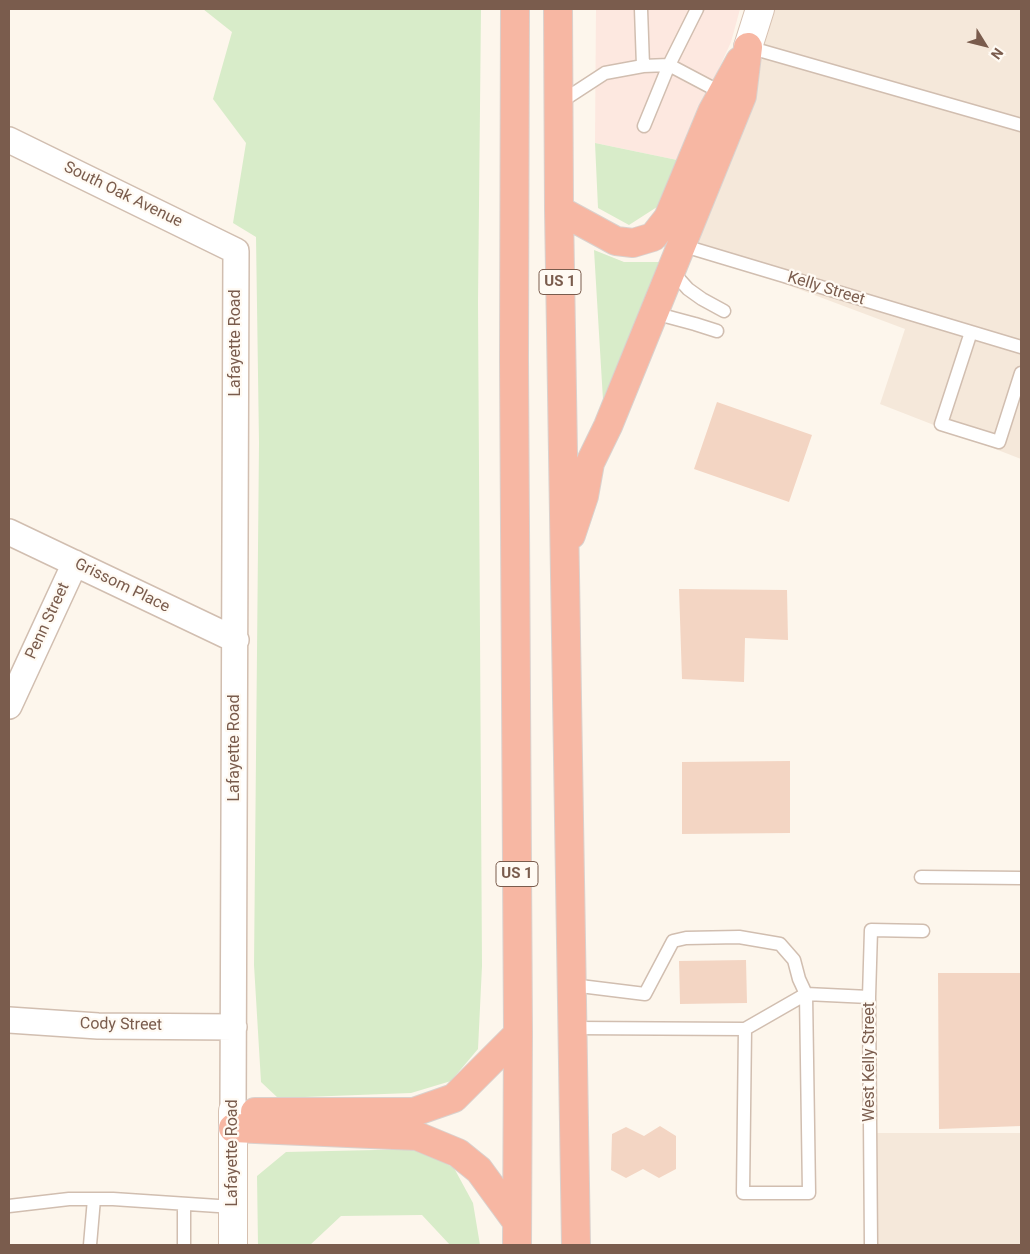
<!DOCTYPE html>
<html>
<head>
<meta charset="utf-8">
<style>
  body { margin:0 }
  #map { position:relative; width:1030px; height:1254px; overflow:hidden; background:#fdf6ec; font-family:Roboto,sans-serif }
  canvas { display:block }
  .frame { position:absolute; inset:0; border:10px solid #7a5c4d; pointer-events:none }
  .north { position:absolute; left:960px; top:20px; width:50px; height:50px; -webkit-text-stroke:4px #fffaf3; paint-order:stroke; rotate:126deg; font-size:14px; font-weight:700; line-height:20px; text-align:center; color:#7a5c4d }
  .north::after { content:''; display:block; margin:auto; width:18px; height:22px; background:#7a5c4d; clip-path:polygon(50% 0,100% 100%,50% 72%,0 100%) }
</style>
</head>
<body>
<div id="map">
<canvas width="1030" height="1254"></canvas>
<div class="frame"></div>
<div class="north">N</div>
</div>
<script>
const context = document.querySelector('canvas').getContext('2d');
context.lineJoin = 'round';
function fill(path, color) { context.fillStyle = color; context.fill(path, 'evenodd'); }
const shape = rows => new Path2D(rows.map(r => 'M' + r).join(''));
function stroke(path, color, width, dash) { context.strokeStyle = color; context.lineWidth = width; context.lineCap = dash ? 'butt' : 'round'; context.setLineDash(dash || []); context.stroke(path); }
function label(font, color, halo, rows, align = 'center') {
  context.font = font + ' Roboto,sans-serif'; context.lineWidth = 4.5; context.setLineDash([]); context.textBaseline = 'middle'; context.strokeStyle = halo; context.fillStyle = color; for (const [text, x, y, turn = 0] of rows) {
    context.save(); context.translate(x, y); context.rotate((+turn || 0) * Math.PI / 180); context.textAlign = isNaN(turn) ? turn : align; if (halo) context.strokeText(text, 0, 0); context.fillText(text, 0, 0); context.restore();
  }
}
const residential = shape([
  [760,9,1021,9,1021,459,880,404,905,329,681,245],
  [870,1133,1021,1133,1021,1245,871,1245]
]);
const commercial = shape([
  [596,9,740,9,731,42,677,160,595,143]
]);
const green = shape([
  [203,9,481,9,478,302,482,966,478,1049,451,1081,411,1093,278,1098,261,1082,254,965,259,443,256,237,233,223,246,143,213,99,232,32],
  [595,143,677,160,657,207,629,225,598,208],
  [594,250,624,262,660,262,603,400],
  [420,1149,454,1168,473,1203,480,1245,450,1245,422,1215,341,1216,310,1245,258,1245,257,1176,286,1152]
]);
const building = shape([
  [717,402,812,435,789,502,694,469],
  [679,589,787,590,788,640,745,638,744,682,682,679],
  [790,761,790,833,682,834,682,762],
  [746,960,747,1003,680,1004,679,961],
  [938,973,1021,973,1021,1126,939,1129],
  [660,1126,676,1136,676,1169,659,1178,643,1169,626,1178,611,1170,612,1134,626,1127,644,1136]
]);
const lane = shape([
  [641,9,643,66],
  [748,47,1021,125],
  [559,103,605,73,643,66,669,65,722,93],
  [644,126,669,65,697,9],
  [681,245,1021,347],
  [671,270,688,289,702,299,724,311],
  [654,313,695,324,717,331],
  [971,332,941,424,999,442,1021,373],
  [921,877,1021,878],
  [572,985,645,994,673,941,686,938,739,937,780,944,794,960,799,979,806,994,809,1193,743,1193,745,1029],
  [573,1028,745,1029,806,994,869,997],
  [184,1204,184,1245],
  [9,1206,69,1199,113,1199,233,1207],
  [90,1245,94,1199],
  [871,1245,869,997,871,930,923,931]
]);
const street = shape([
  [9,140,236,251,233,1111],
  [9,532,236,640],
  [9,706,75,563],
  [9,1020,98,1026,234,1027]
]);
const secondary = shape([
  [748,47,760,9],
  [233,1111,233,1245]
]);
const highway = shape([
  [515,9,514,359,518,1034,517,1245],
  [558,9,559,210,576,1245],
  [559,210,616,241,633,243,653,237,668,218,712,112,740,61],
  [571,535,584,496,590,463,608,426,742,96,748,47],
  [255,1112,414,1112,454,1098,518,1034],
  [233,1128,417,1136,458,1153,479,1170,517,1222]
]);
const shields = [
  [560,282,42],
  [517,874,42]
];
const shieldNames = [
  ["US 1",560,282],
  ["US 1",517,874]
];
const streetNames = [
  ["South Oak Avenue",123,195,26],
  ["Kelly Street",826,289,17],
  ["Lafayette Road",236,343,-90],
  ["Grissom Place",122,586,26],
  ["Penn Street",48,621,-65],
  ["Lafayette Road",235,748,-90],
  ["Cody Street",121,1025,1],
  ["West Kelly Street",870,1062,-90],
  ["Lafayette Road",233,1153,-90]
];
fill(residential, '#f5e8da');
fill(commercial, '#fde8e0');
fill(green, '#d8ecc9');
fill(building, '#f3d5c3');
stroke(lane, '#d1beb0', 15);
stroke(street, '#d1beb0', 28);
stroke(secondary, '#d6c0b0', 30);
stroke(highway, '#dad1cd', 30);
stroke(lane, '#fff', 12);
stroke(street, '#fff', 25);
stroke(secondary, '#fff', 28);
stroke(highway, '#f7b7a3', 28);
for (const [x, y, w] of shields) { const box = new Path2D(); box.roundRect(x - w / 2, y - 12.5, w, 25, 4); context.fillStyle = '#fffaf3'; context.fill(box); stroke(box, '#7a5c4d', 1); }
label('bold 15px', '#7a5c4d', null, shieldNames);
label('16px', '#7a5c4d', '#fffaf3', streetNames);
</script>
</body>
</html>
